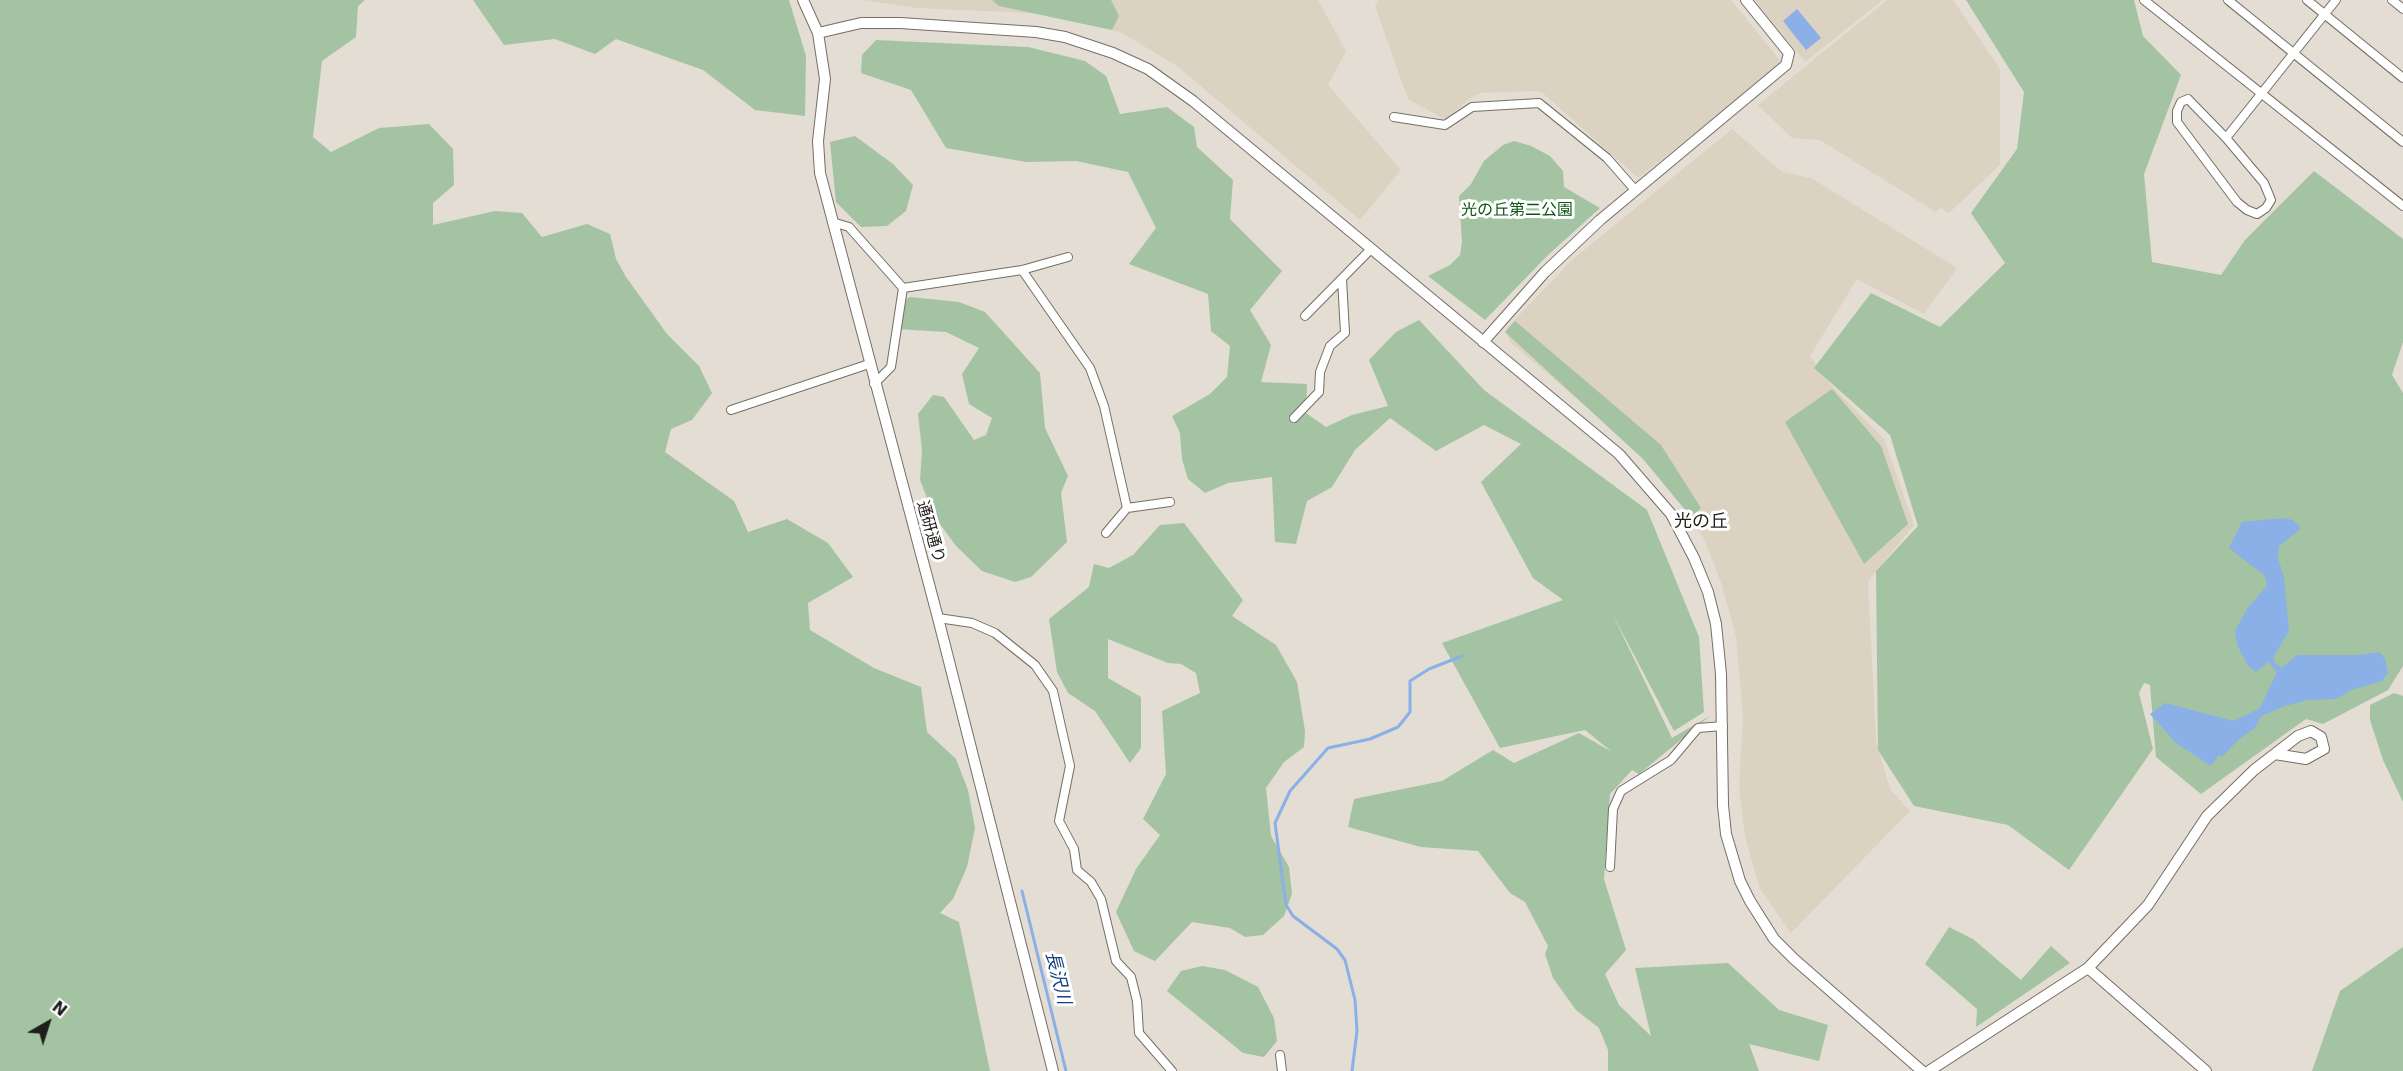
<!DOCTYPE html>
<html>
<head>
<meta charset="utf-8">
<style>
  body { margin:0 }
  #map { position:relative; width:2403px; height:1071px; overflow:hidden; background:#e3ddd3; font-family:"DejaVu Sans",sans-serif }
  canvas { display:block }
  .north { position:absolute; left:18px; top:993px; width:60px; height:60px; -webkit-text-stroke:4px #fff; paint-order:stroke; rotate:39deg; font-size:16px; font-weight:700; line-height:24px; text-align:center; color:#201e1a }
  .north::after { content:''; display:block; margin:auto; width:21px; height:27px; background:#201e1a; clip-path:polygon(50% 0,100% 100%,50% 72%,0 100%) }
</style>
</head>
<body>
<div id="map">
<canvas width="2403" height="1071"></canvas>
<div class="north">N</div>
</div>
<script>
const context = document.querySelector('canvas').getContext('2d');
context.lineJoin = 'round';
function fill(path, color) { context.fillStyle = color; context.fill(path, 'evenodd'); }
const shape = rows => new Path2D(rows.map(r => 'M' + r).join(''));
function stroke(path, color, width, dash) { context.strokeStyle = color; context.lineWidth = width; context.lineCap = dash ? 'butt' : 'round'; context.setLineDash(dash || []); context.stroke(path); }
function label(font, color, halo, rows, align = 'center') {
  context.font = font + ' "DejaVu Sans","Noto Sans JP",sans-serif'; context.lineWidth = 6; context.setLineDash([]); context.textBaseline = 'middle'; context.strokeStyle = halo; context.fillStyle = color; for (const [text, x, y, turn = 0] of rows) {
    context.save(); context.translate(x, y); context.rotate((+turn || 0) * Math.PI / 180); context.textAlign = isNaN(turn) ? turn : align; if (halo) context.strokeText(text, 0, 0); context.fillText(text, 0, 0); context.restore();
  }
}
const built = shape([
  [863,0,1318,0,1346,51,1328,85,1401,170,1360,220,1177,66,1122,33,1085,21,1029,13,918,8],
  [1378,0,1731,0,1779,59,1779,66,1638,178,1544,94,1537,91,1481,93,1470,98,1446,120,1408,99,1375,6],
  [1755,0,1883,0,1805,62],
  [1887,0,1953,0,2000,69,2000,165,1949,213,1940,208,1936,212,1820,140,1792,138,1758,105],
  [1732,129,1782,172,1811,178,1957,268,1924,314,1857,279,1810,356,1829,383,1884,439,1914,525,1868,581,1876,741,1890,789,1910,811,1791,933,1760,889,1745,837,1739,787,1743,716,1736,637,1722,585,1704,539,1678,495,1648,459,1510,342,1506,329,1572,260]
]);
const green = shape([
  [0,0,365,0,358,6,356,37,322,61,313,137,331,152,379,128,429,124,453,149,454,185,433,203,433,225,495,211,522,213,542,237,587,224,610,234,616,259,626,277,667,334,699,366,712,393,692,420,671,429,665,452,734,501,748,532,787,519,828,543,853,577,808,603,810,630,874,668,921,687,927,732,956,759,968,790,975,828,967,867,953,899,940,913,959,922,990,1071,0,1071],
  [473,0,789,0,806,56,805,116,755,110,703,70,616,39,595,54,555,39,504,45],
  [992,0,1111,0,1119,16,1112,30,999,6],
  [1966,0,2134,0,2143,36,2181,75,2144,174,2152,262,2221,275,2245,240,2314,171,2403,239,2403,342,2392,375,2403,393,2403,666,2388,690,2323,724,2306,719,2201,794,2156,757,2150,685,2144,683,2139,693,2153,749,2069,870,2008,825,1914,806,1878,750,1876,571,1918,526,1890,435,1814,368,1871,293,1940,327,2005,263,1971,213,2017,149,2024,92],
  [876,40,1028,47,1085,61,1106,76,1120,114,1167,107,1194,127,1197,147,1233,180,1230,219,1282,271,1250,310,1271,345,1261,382,1307,384,1306,413,1326,427,1352,415,1388,406,1369,360,1396,332,1419,320,1484,390,1647,510,1699,637,1704,712,1674,731,1612,613,1672,738,1710,716,1639,774,1632,770,1610,794,1604,879,1626,950,1605,974,1619,1005,1651,1036,1635,968,1728,963,1779,1010,1828,1025,1819,1061,1749,1044,1759,1071,1608,1071,1608,1050,1599,1028,1576,1010,1553,978,1545,954,1548,946,1525,902,1510,893,1478,851,1421,847,1348,827,1354,799,1442,781,1493,750,1514,763,1579,733,1612,752,1585,730,1500,748,1442,643,1563,600,1533,578,1481,482,1521,444,1484,425,1436,451,1390,418,1355,450,1332,487,1307,501,1296,544,1275,542,1272,477,1228,483,1205,493,1188,479,1182,459,1180,433,1172,416,1210,394,1227,377,1230,346,1211,331,1208,294,1129,264,1156,228,1128,172,1076,161,1026,162,946,148,911,90,861,73,862,55],
  [855,136,893,164,913,185,906,211,887,226,861,227,836,202,830,142],
  [1514,141,1531,146,1550,156,1563,171,1564,187,1600,208,1547,256,1485,320,1428,276,1450,265,1460,255,1462,242,1459,196,1471,184,1484,161,1503,145],
  [910,297,959,302,985,312,1040,373,1045,428,1068,476,1061,493,1067,542,1031,577,1015,582,982,571,956,546,934,516,920,480,922,450,918,414,933,395,944,397,974,440,986,435,992,418,969,404,962,374,979,348,946,332,896,329,895,306],
  [1515,321,1661,445,1701,508,1691,517,1643,459,1505,332],
  [1832,389,1881,446,1908,524,1864,564,1785,422],
  [1184,523,1243,600,1232,616,1276,645,1297,682,1305,731,1304,747,1284,762,1266,788,1271,836,1289,867,1292,894,1284,916,1263,935,1245,937,1230,928,1192,922,1155,961,1134,951,1116,912,1136,869,1160,835,1143,819,1166,774,1162,711,1200,693,1196,673,1181,664,1168,663,1108,639,1108,678,1141,697,1141,748,1130,763,1095,711,1068,693,1057,672,1049,619,1089,587,1094,564,1109,568,1133,555,1160,525],
  [2394,693,2403,696,2403,802,2383,760,2370,720,2370,705],
  [1949,927,1973,939,2021,980,2051,946,2070,963,1976,1027,1977,1009,1925,964],
  [2403,947,2403,1071,2312,1071,2340,991],
  [1202,966,1225,970,1258,987,1274,1018,1277,1041,1264,1057,1243,1053,1167,991,1181,971]
]);
const water = shape([
  [1797,9,1821,38,1806,50,1783,21],
  [2284,518,2293,520,2301,528,2279,546,2278,558,2284,577,2289,631,2274,656,2274,662,2282,668,2297,655,2360,655,2379,652,2385,658,2388,673,2382,681,2351,690,2336,699,2308,700,2285,706,2261,716,2255,728,2239,739,2222,757,2219,755,2211,766,2176,743,2150,714,2165,703,2234,721,2260,708,2277,672,2268,662,2256,672,2248,666,2237,645,2235,631,2247,609,2267,586,2265,576,2229,548,2242,522]
]);
const stream = shape([
  [1022,891,1066,1071],
  [1352,1071,1357,1031,1355,1000,1345,960,1337,949,1293,916,1286,905,1275,823,1290,791,1328,748,1370,739,1398,727,1410,712,1410,681,1429,669,1462,656]
]);
const minor = shape([
  [2144,0,2403,206],
  [2228,0,2403,142],
  [2307,0,2403,78],
  [2392,0,2403,9],
  [2188,99,2226,138,2264,183,2271,200,2266,208,2257,214,2247,210,2237,202,2177,122,2177,111,2181,102,2188,99],
  [1394,117,1445,125,1472,107,1539,103,1607,158,1635,190],
  [2226,138,2336,0],
  [832,222,849,227,903,288,891,367,874,384],
  [1022,270,1090,368,1104,406,1127,508],
  [903,288,1022,270,1068,257],
  [1305,316,1371,249],
  [731,410,869,364],
  [1294,418,1319,392,1320,372,1330,346,1345,333,1342,279],
  [1106,533,1127,508,1170,502],
  [938,618,972,623,995,633,1035,665,1053,691,1070,766,1059,821,1074,849,1077,870,1091,882,1101,899,1116,961,1131,977,1137,1001,1139,1033,1172,1071],
  [1610,867,1613,809,1621,791,1671,760,1698,728,1723,726],
  [1280,1055,1282,1071]
]);
const tertiary = shape([
  [803,0,818,33,825,79,818,141,820,173,938,618,1053,1071],
  [818,33,861,23,900,23,1036,32,1065,37,1113,53,1148,69,1193,101,1619,454,1671,514,1694,558,1708,592,1716,624,1721,674,1723,805,1726,834,1740,881,1750,901,1774,939,1794,959,1922,1071],
  [1483,342,1545,272,1600,220,1786,65,1789,53,1746,0],
  [2088,968,2206,1071],
  [1929,1071,2088,968,2148,905,2207,816,2254,770,2298,736,2311,731,2321,737,2324,749,2306,759,2275,754]
]);
const parkNames = [
  ["光の丘第二公園",1517,211]
];
const streetNames = [
  ["通研通り",930,532,74]
];
const neighbourhoodNames = [
  ["光の丘",1701,522]
];
const waterNames = [
  ["長沢川",1057,978,76]
];
fill(built, '#dbd2c1');
fill(green, '#a4c3a2');
fill(water, '#8ab0e7');
stroke(stream, '#8ab0e7', 3);
stroke(minor, '#746f66', 10);
stroke(tertiary, '#746f66', 12);
stroke(minor, '#fff', 8);
stroke(tertiary, '#fff', 10);
label('16px', '#0c5513', '#fff', parkNames);
label('16px', '#201e1a', '#fff', streetNames);
label('18px', '#201e1a', '#fff', neighbourhoodNames);
label('italic 18px', '#134181', '#fff', waterNames);
</script>
</body>
</html>
